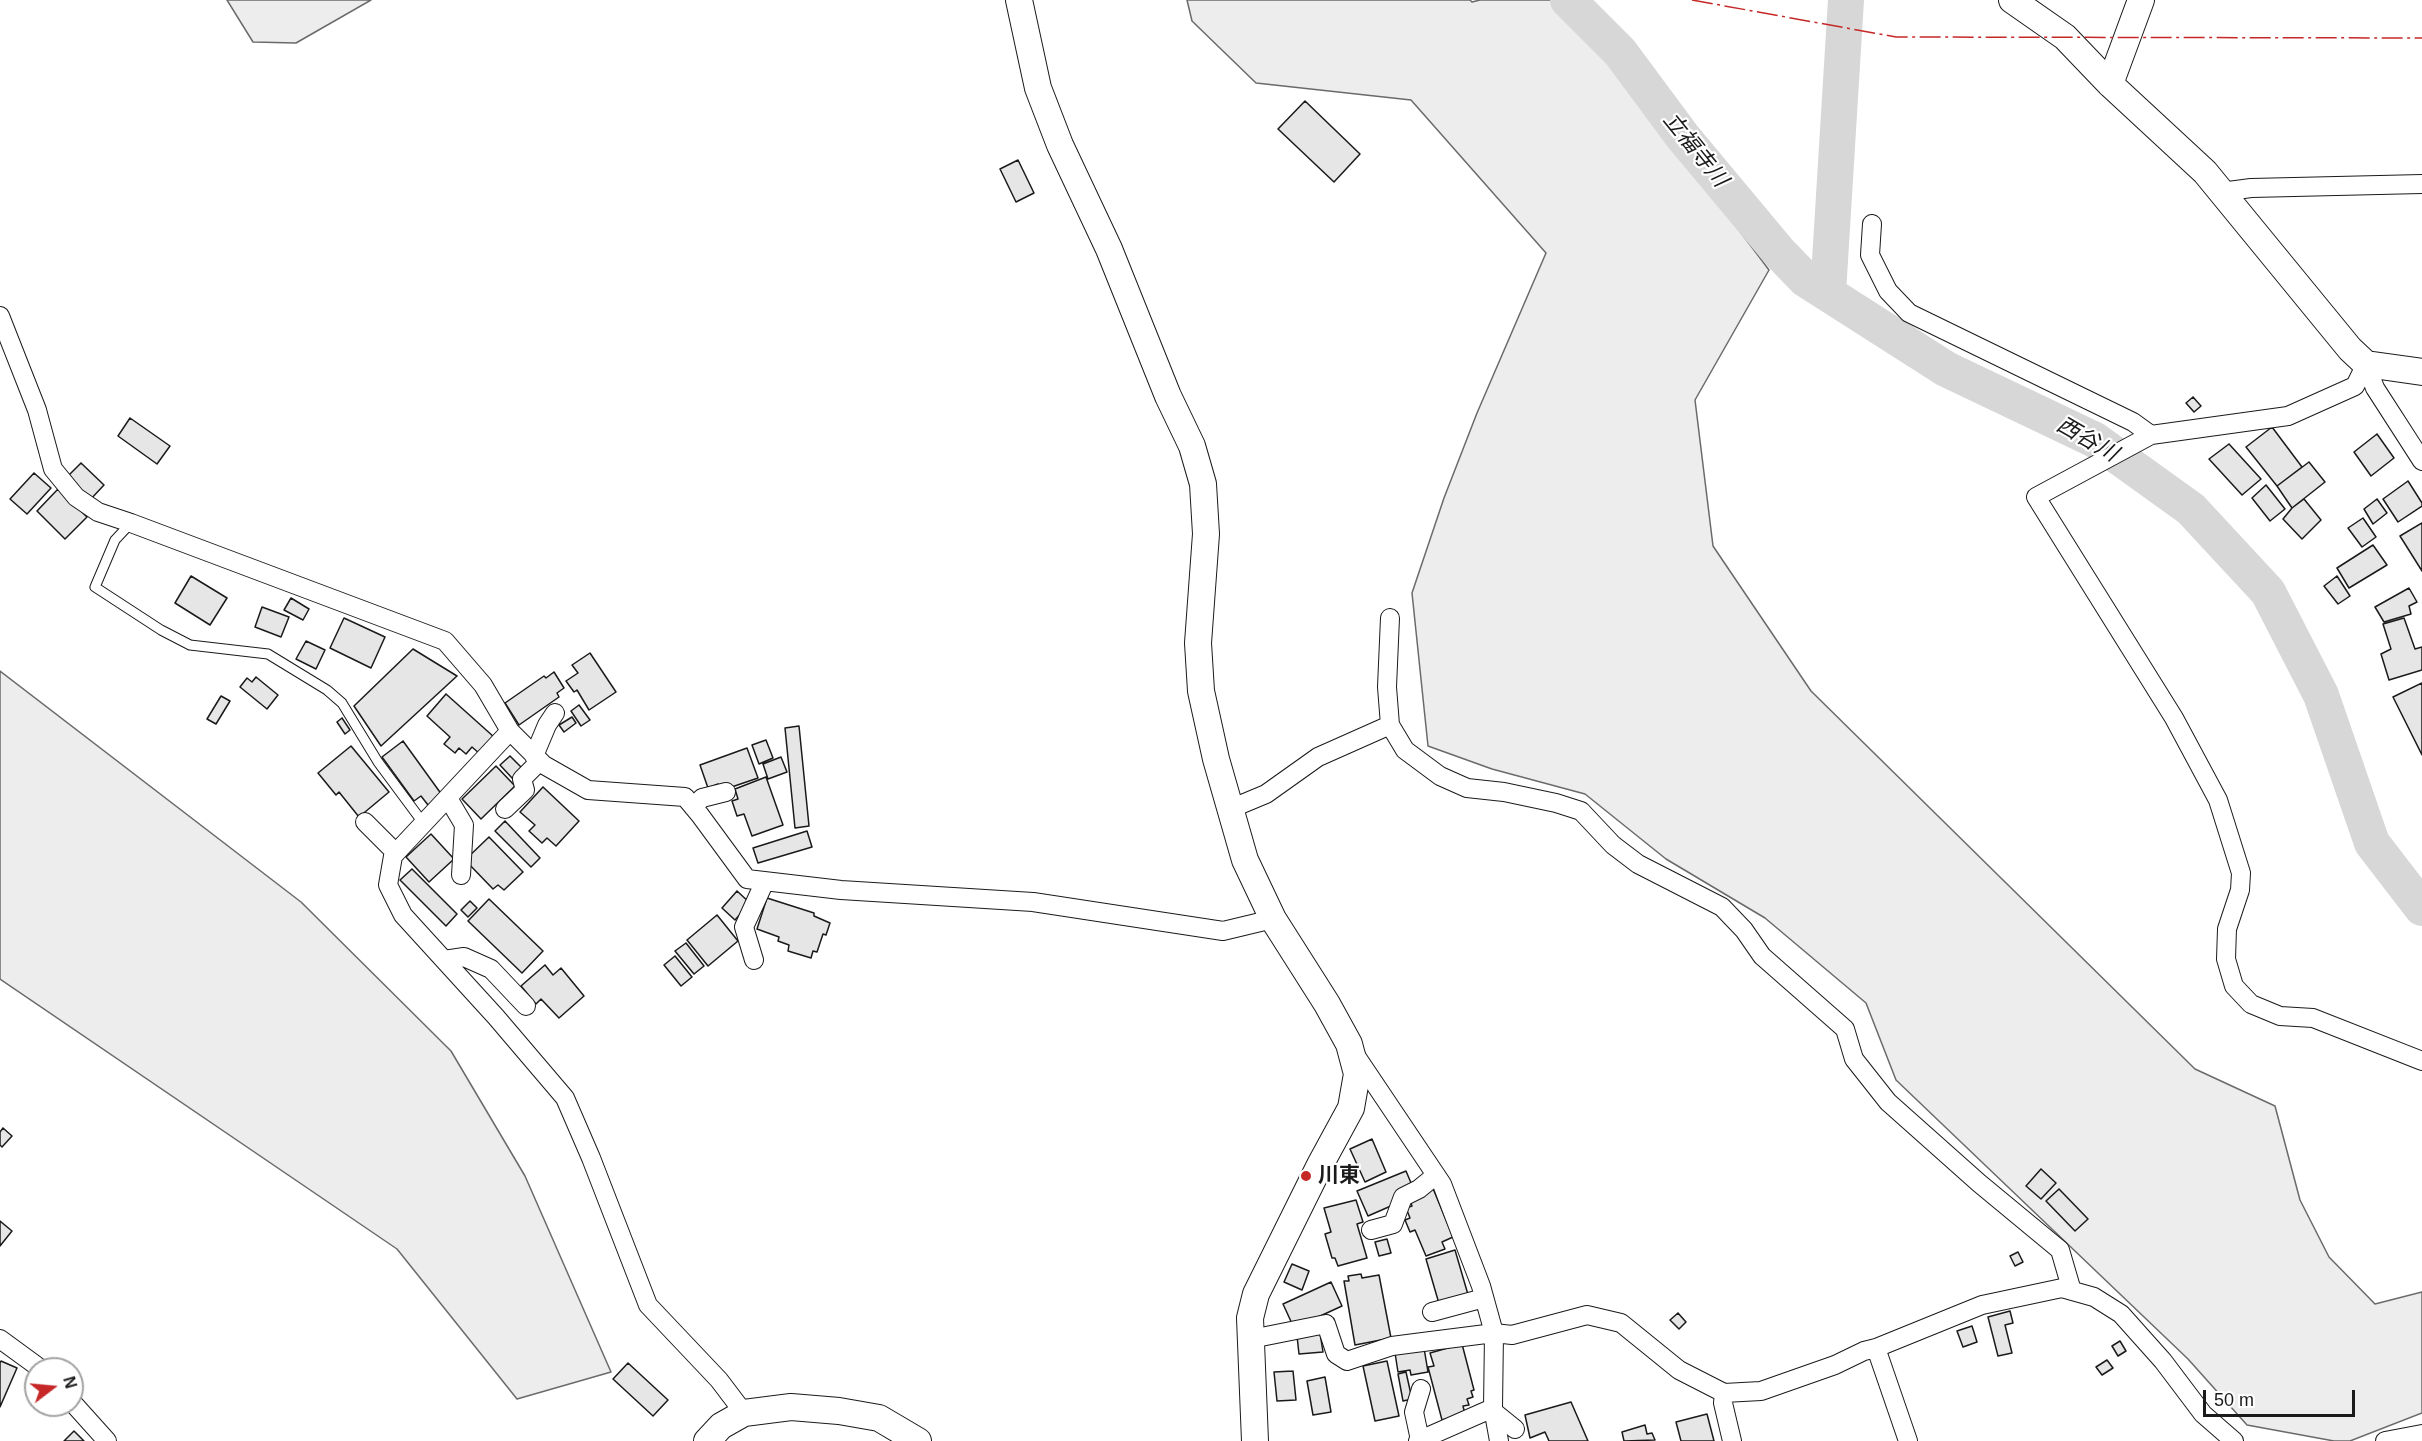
<!DOCTYPE html>
<html>
<head>
<meta charset="utf-8">
<style>
  body { margin:0 }
  #map { position:relative; width:2422px; height:1441px; overflow:hidden; background:#fff; font-family:Arial,sans-serif }
  canvas { display:block }
  .north { position:absolute; left:24px; top:1357px; width:60px; height:60px; box-sizing:border-box; background:#fff; border:2px solid #a3a3a3; border-radius:50%; rotate:74deg; font-size:16px; font-weight:700; line-height:24px; text-align:center; color:#1a1a1a }
  .north::after { content:''; display:block; margin:auto; width:21px; height:27px; background:#c62828; clip-path:polygon(50% 0,100% 100%,50% 72%,0 100%) }
  .scale { position:absolute; left:2203px; top:1390px; width:152px; height:27px; box-sizing:border-box; border:3px solid #1a1a1a; border-top:0; padding-left:8px; font-size:18px; line-height:21px; white-space:nowrap; color:#1a1a1a; -webkit-text-stroke:4px #fff; paint-order:stroke }
</style>
</head>
<body>
<div id="map">
<canvas width="2422" height="1441"></canvas>
<div class="north">N</div>
<div class="scale">50 m</div>
</div>
<script>
const context = document.querySelector('canvas').getContext('2d');
context.lineJoin = 'round';
function fill(path, color) { context.fillStyle = color; context.fill(path, 'evenodd'); }
const shape = rows => new Path2D(rows.map(r => 'M' + r).join(''));
function stroke(path, color, width, dash) { context.strokeStyle = color; context.lineWidth = width; context.lineCap = dash ? 'butt' : 'round'; context.setLineDash(dash || []); context.stroke(path); }
function label(font, color, halo, rows, align = 'center') {
  context.font = font + ' Arial,"Noto Sans JP",sans-serif'; context.lineWidth = 4.5; context.setLineDash([]); context.textBaseline = 'middle'; context.strokeStyle = halo; context.fillStyle = color; for (const [text, x, y, turn = 0] of rows) {
    context.save(); context.translate(x, y); context.rotate((+turn || 0) * Math.PI / 180); context.textAlign = isNaN(turn) ? turn : align; if (halo) context.strokeText(text, 0, 0); context.fillText(text, 0, 0); context.restore();
  }
}
const green = shape([
  [227,0,371,0,296,43,253,42,227,0],
  [1187,0,1470,0,1472,2,1480,0,1563,0,1618,64,1642,101,1769,270,1695,400,1713,546,1811,691,2195,1069,2275,1106,2300,1200,2329,1257,2375,1304,2422,1292,2422,1413,2350,1441,2334,1441,2247,1425,2188,1359,1896,1080,1866,1003,1765,918,1666,859,1585,794,1492,769,1428,746,1412,593,1444,498,1477,413,1546,253,1411,100,1256,83,1192,21,1187,0],
  [0,671,301,902,451,1051,525,1176,611,1372,517,1399,397,1249,0,979,0,671]
]);
const river = shape([
  [1568,0,1620,52,1683,137,1779,252,1805,279,1946,369,2095,440,2191,509,2268,592,2321,695,2372,843,2422,908],
  [1828,293,1846,0]
]);
const building = shape([
  [1305,101,1360,154,1334,182,1278,129,1305,101],
  [1018,160,1034,193,1016,202,1000,169,1018,160],
  [2193,397,2201,406,2194,412,2186,403,2193,397],
  [130,418,170,446,157,464,118,436,130,418],
  [2272,427,2302,467,2277,486,2246,447,2272,427],
  [2377,434,2394,458,2371,476,2354,452,2377,434],
  [2229,444,2261,479,2242,495,2209,459,2229,444],
  [2309,462,2325,482,2292,508,2277,486,2309,462],
  [81,463,104,485,89,501,66,478,81,463],
  [34,473,51,488,27,514,10,499,34,473],
  [2408,481,2422,503,2422,506,2398,522,2383,499,2408,481],
  [2266,485,2285,509,2270,521,2252,498,2266,485],
  [58,489,87,517,65,539,37,511,58,489],
  [2304,499,2321,520,2302,539,2283,519,2292,508,2304,499],
  [2377,499,2387,513,2373,524,2364,509,2377,499],
  [2363,518,2376,537,2362,547,2348,528,2363,518],
  [2422,523,2422,571,2400,536,2422,523],
  [2373,545,2387,565,2349,588,2337,568,2373,545],
  [191,576,227,598,210,625,175,603,191,576],
  [2337,576,2350,596,2338,604,2324,586,2337,576],
  [2409,588,2417,602,2409,606,2411,614,2384,622,2375,607,2409,588],
  [291,598,309,609,303,620,284,610,291,598],
  [262,607,289,617,281,637,255,627,262,607],
  [344,618,385,637,371,668,330,648,344,618],
  [2404,618,2415,649,2422,647,2422,670,2389,680,2381,654,2391,649,2383,624,2404,618],
  [306,641,325,650,316,669,296,659,306,641],
  [413,649,457,676,381,746,354,706,413,649],
  [590,653,616,692,589,710,577,690,574,692,566,681,578,673,572,665,590,653],
  [554,672,564,688,557,693,559,697,519,725,505,703,544,676,546,678,554,672],
  [256,677,278,695,267,709,240,687,247,678,252,682,256,677],
  [2422,683,2422,755,2393,697,2422,683],
  [446,694,494,737,480,754,472,747,466,754,459,748,455,753,444,744,450,737,427,716,446,694],
  [221,696,230,701,216,724,207,719,221,696],
  [579,705,590,720,581,726,571,711,579,705],
  [572,717,576,723,564,732,559,725,572,717],
  [342,718,350,730,345,734,337,722,342,718],
  [799,726,809,826,795,828,785,728,799,726],
  [766,740,773,758,759,764,752,745,766,740],
  [403,741,442,795,428,805,421,796,414,801,382,757,403,741],
  [351,746,389,792,359,817,339,792,336,795,318,773,351,746],
  [747,748,758,778,720,791,718,784,708,788,700,765,747,748],
  [510,756,522,768,512,778,500,765,510,756],
  [781,757,787,772,768,779,763,764,781,757],
  [496,766,515,786,481,819,462,799,496,766],
  [766,777,783,825,752,836,744,814,737,816,732,801,738,799,735,789,766,777],
  [543,787,579,821,556,846,547,838,542,843,529,831,535,825,520,812,543,787],
  [505,821,540,858,531,867,495,831,505,821],
  [807,831,812,847,758,863,753,848,807,831],
  [431,834,454,859,429,882,406,857,431,834],
  [489,837,523,872,504,890,498,885,493,889,465,860,489,837],
  [412,869,457,914,446,926,400,880,412,869],
  [737,891,750,903,735,920,722,908,737,891],
  [767,898,814,913,814,916,830,923,826,935,823,934,817,952,813,951,811,958,788,951,789,945,778,941,779,937,757,929,767,898],
  [489,899,543,951,522,973,468,921,489,899],
  [470,901,477,908,468,917,461,910,470,901],
  [717,915,738,941,708,966,687,940,717,915],
  [686,943,704,966,694,974,675,951,686,943],
  [675,956,692,977,681,986,664,965,675,956],
  [545,965,553,975,561,968,584,996,559,1018,541,999,536,1004,521,986,545,965],
  [3,1128,12,1136,2,1147,0,1145,0,1132,3,1128],
  [1372,1139,1386,1172,1365,1182,1350,1149,1372,1139],
  [2041,1169,2056,1183,2041,1199,2026,1186,2041,1169],
  [1406,1171,1414,1190,1400,1202,1368,1216,1357,1191,1406,1171],
  [1432,1186,1453,1237,1442,1242,1445,1249,1426,1256,1415,1230,1410,1232,1405,1220,1410,1218,1406,1208,1412,1206,1408,1196,1432,1186],
  [2059,1189,2088,1219,2075,1231,2046,1201,2059,1189],
  [1356,1200,1363,1222,1357,1224,1367,1258,1338,1266,1335,1258,1332,1258,1325,1234,1331,1232,1324,1208,1356,1200],
  [0,1221,12,1231,0,1246,0,1221],
  [1387,1239,1391,1253,1379,1256,1375,1242,1387,1239],
  [1455,1250,1469,1298,1440,1307,1426,1259,1455,1250],
  [2018,1252,2023,1262,2015,1266,2010,1256,2018,1252],
  [1292,1264,1309,1271,1302,1290,1284,1282,1292,1264],
  [1361,1274,1362,1278,1379,1275,1391,1338,1355,1345,1344,1281,1349,1281,1348,1276,1361,1274],
  [1331,1282,1342,1306,1294,1328,1283,1304,1331,1282],
  [2010,1311,2013,1323,2005,1325,2012,1353,1998,1356,1988,1317,2010,1311],
  [1678,1313,1686,1322,1679,1329,1670,1320,1678,1313],
  [1972,1326,1977,1342,1963,1347,1957,1331,1972,1326],
  [1320,1333,1323,1352,1299,1354,1297,1336,1320,1333],
  [2120,1341,2126,1351,2118,1356,2112,1346,2120,1341],
  [1462,1344,1474,1390,1471,1391,1473,1397,1467,1399,1469,1405,1463,1406,1465,1414,1442,1420,1428,1367,1434,1366,1430,1353,1462,1344],
  [1424,1348,1428,1372,1411,1375,1410,1370,1398,1372,1395,1353,1424,1348],
  [2107,1360,2113,1368,2102,1375,2096,1367,2107,1360],
  [1,1361,17,1368,0,1407,0,1363,1,1361],
  [1387,1361,1399,1416,1375,1421,1363,1366,1387,1361],
  [628,1363,668,1400,653,1416,613,1379,628,1363],
  [1293,1371,1296,1400,1277,1401,1274,1372,1293,1371],
  [1406,1372,1412,1399,1403,1401,1398,1374,1406,1372],
  [1325,1377,1331,1412,1313,1415,1307,1381,1325,1377],
  [1571,1402,1588,1441,1549,1441,1545,1432,1530,1438,1525,1415,1571,1402],
  [1707,1414,1714,1441,1681,1441,1676,1422,1707,1414],
  [1645,1425,1647,1434,1652,1433,1655,1440,1624,1441,1622,1432,1645,1425],
  [74,1431,84,1441,64,1441,74,1431]
]);
const lane = shape([
  [131,523,115,540,95,587,161,630,190,645,268,654,327,690,342,703,378,762,424,824]
]);
const street = shape([
  [2221,192,2251,188,2422,184],
  [1872,224,1870,255,1888,291,1909,313,2133,422,2151,435],
  [0,316,37,410,53,469,76,497,98,512,131,523,445,641,483,685,510,731,544,765,588,790,685,797,700,815,747,879,841,890,1033,902,1223,931,1273,919],
  [2366,364,2355,386,2288,416,2151,435,2036,497,2174,718,2218,800,2241,873,2240,890,2227,929,2226,959,2234,986,2251,1004,2280,1016,2313,1018,2422,1061],
  [2366,364,2375,388,2422,461],
  [1390,725,1387,687,1390,618],
  [510,731,393,856,388,885,403,915,496,1017,565,1098,591,1158,648,1305,719,1380,744,1413],
  [534,756,547,725,555,713],
  [448,798,464,825,461,875],
  [693,807,702,798,726,792],
  [505,809,525,790,522,779,540,761],
  [1230,809,1266,794,1318,757,1390,725,1405,750,1440,776,1467,788,1504,792,1556,803,1581,811,1613,845,1638,864,1722,907,1744,930,1762,956,1845,1029,1854,1059,1888,1102,1979,1183,2060,1250,2072,1291],
  [365,822,396,853],
  [444,960,464,957,491,969,526,1006],
  [754,960,744,927,765,881],
  [1356,1056,1442,1184,1481,1286,1494,1333,1493,1408,1418,1441],
  [1371,1230,1393,1224,1403,1197,1419,1189,1436,1175],
  [1432,1312,1484,1298],
  [0,1339,41,1369],
  [1251,1339,1326,1324,1336,1354,1347,1361,1392,1346,1415,1343,1494,1333,1512,1335,1587,1315,1621,1323,1679,1370,1724,1393,1761,1391,1835,1365,1864,1351,1876,1348,1982,1305,2062,1288,2094,1297,2121,1314,2163,1361,2203,1414,2234,1441],
  [1876,1348,1908,1441],
  [1724,1393,1723,1403,1732,1441],
  [72,1402,107,1441],
  [1493,1408,1499,1441],
  [1494,1412,1515,1429],
  [1420,1440,1414,1412,1421,1389],
  [2385,1441,2422,1434]
]);
const secondary = shape([
  [1019,0,1038,88,1060,145,1109,249,1168,396,1192,446,1203,484,1206,534,1198,643,1201,691,1216,759,1245,860,1273,919,1327,1004,1349,1044,1357,1074,1351,1108,1320,1165,1256,1294,1250,1318,1255,1441],
  [2012,0,2065,37,2110,84,2205,172,2350,349,2366,364,2422,372],
  [2110,84,2141,0],
  [707,1441,721,1426,744,1413,791,1407,839,1411,879,1418,918,1441]
]);
const power = shape([
  [1692,0,1896,37,2422,38]
]);
const markers = [
  [1306,1176,6,"#c62828"]
];
const poiNames = [
  ["川東",1318,1176]
];
const waterNames = [
  ["立福寺川",1695,150,51],
  ["西谷川",2087,440,30]
];
fill(green, '#ededed');
stroke(green, '#6a6a6a', 1.5);
stroke(river, '#d7d7d7', 36);
fill(building, '#e6e6e6');
stroke(building, '#1a1a1a', 1.5);
stroke(lane, '#1a1a1a', 11);
stroke(street, '#1a1a1a', 20);
stroke(secondary, '#1a1a1a', 28);
stroke(lane, '#fff', 9);
stroke(street, '#fff', 18);
stroke(secondary, '#fff', 26);
stroke(power, '#c62828', 1.5, [21, 4.5, 3, 4.5]);
for (const [x, y, r, color] of markers) { const dot = new Path2D(); dot.arc(x, y, r, 0, 2 * Math.PI); context.fillStyle = color; context.fill(dot); stroke(dot, '#fff', 2); }
label('bold 21px', '#1a1a1a', '#fff', poiNames, 'left');
label('italic 22px', '#1a1a1a', '#fff', waterNames);
</script>
</body>
</html>
